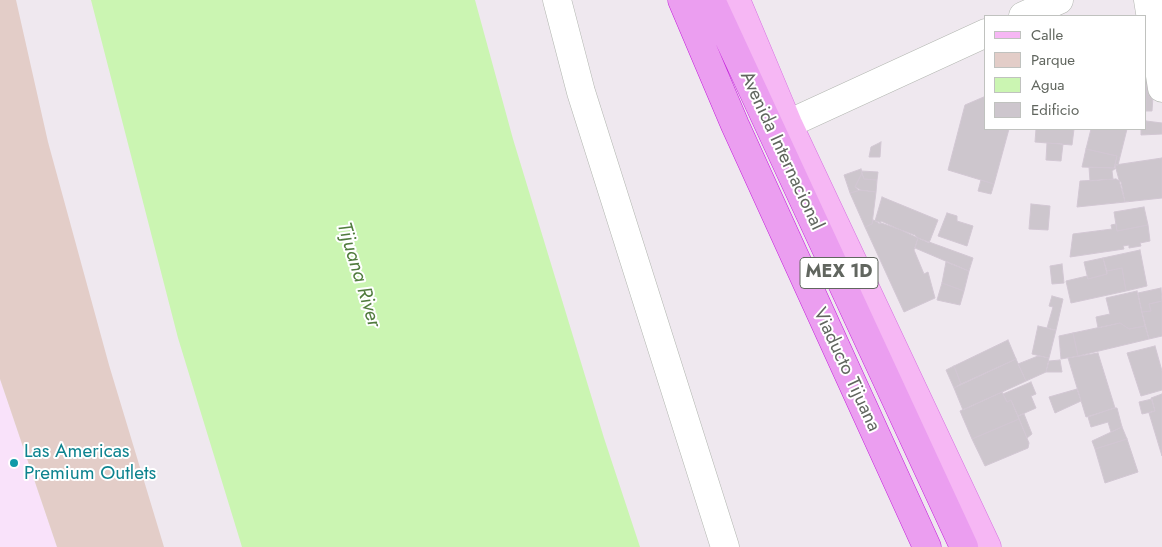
<!DOCTYPE html>
<html>
<head>
<meta charset="utf-8">
<style>
  body { margin:0 }
  #map { position:relative; width:1162px; height:547px; overflow:hidden; background:#efe8ef; font-family:Jost,sans-serif }
  canvas { display:block }
  .legend { position:absolute; left:984px; top:15px; width:162px; height:115px; box-sizing:border-box; background:#fff; border:1px solid #c0c2bf; margin:0; padding:6px 9px; list-style:none; font-size:15px; color:#61665f }
  .legend li { display:flex; align-items:center; gap:10px; height:25px }
  .legend b { width:25px; border:1px solid #c0c2bf }
</style>
</head>
<body>
<div id="map">
<canvas width="1162" height="547"></canvas>
<ul class="legend">
<li><b style="height:6px;background:#f6b7f4"></b>Calle</li>
<li><b style="height:14px;background:#e3cdc8"></b>Parque</li>
<li><b style="height:14px;background:#cbf5b2"></b>Agua</li>
<li><b style="height:14px;background:#cdc6cd"></b>Edificio</li>
</ul>
</div>
<script>
const context = document.querySelector('canvas').getContext('2d');
context.lineJoin = 'round';
function fill(path, color) { context.fillStyle = color; context.fill(path, 'evenodd'); }
const shape = rows => new Path2D(rows.map(r => 'M' + r).join(''));
function stroke(path, color, width, dash) { context.strokeStyle = color; context.lineWidth = width; context.lineCap = dash ? 'butt' : 'round'; context.setLineDash(dash || []); context.stroke(path); }
function label(font, color, halo, rows, align = 'center') {
  context.font = font + ' Jost,sans-serif'; context.lineWidth = 4; context.setLineDash([]); context.textBaseline = 'middle'; context.strokeStyle = halo; context.fillStyle = color; for (const [text, x, y, turn = 0] of rows) {
    context.save(); context.translate(x, y); context.rotate((+turn || 0) * Math.PI / 180); context.textAlign = isNaN(turn) ? turn : align; if (halo) context.strokeText(text, 0, 0); context.fillText(text, 0, 0); context.restore();
  }
}
const commercial = shape([
  [0,379,57,547,0,547]
]);
const green = shape([
  [0,0,16,0,48,142,109,365,164,547,57,547,0,379]
]);
const water = shape([
  [91,0,475,0,513,139,604,438,640,547,242,547,178,338]
]);
const building = shape([
  [1146,62,1155,67,1152,111,1146,111,1146,62],
  [986,96,986,129,1009,129,994,184,948,170,965,105,986,96],
  [1146,121,1162,123,1162,134,1141,135,1141,129,1146,129,1146,121],
  [1036,129,1074,129,1072,145,1035,142,1036,129],
  [1091,129,1127,129,1118,165,1115,165,1117,156,1086,149,1091,129],
  [881,142,880,157,869,157,871,147,881,142],
  [1047,143,1063,144,1061,161,1046,160,1047,143],
  [1086,149,1117,156,1114,168,1082,167,1086,149],
  [1162,158,1162,198,1125,202,1115,165,1162,158],
  [1089,167,1116,168,1112,171,1113,179,1090,181,1089,167],
  [861,169,862,173,855,187,861,190,850,193,844,175,861,169],
  [861,171,878,172,877,180,864,179,861,171],
  [862,173,864,179,877,180,876,192,858,190,855,187,862,173],
  [1116,179,1121,182,1125,202,1077,207,1080,181,1116,179],
  [981,180,994,184,991,194,978,191,981,180],
  [861,190,876,192,872,224,865,227,850,193,861,190],
  [882,197,938,220,929,243,881,221,880,224,875,221,882,197],
  [1031,204,1050,206,1048,230,1029,229,1031,204],
  [1144,207,1148,225,1117,231,1114,212,1144,207],
  [947,213,957,216,957,221,973,226,967,246,938,236,947,213],
  [873,220,915,235,918,238,914,250,924,274,928,272,935,298,904,312,865,227,872,224,873,220],
  [1116,224,1117,231,1148,225,1150,241,1140,243,1141,246,1129,248,1129,245,1123,246,1124,249,1070,257,1073,234,1112,229,1111,225,1116,224],
  [918,238,973,258,969,271,915,248,918,238],
  [1140,250,1147,286,1126,291,1122,268,1107,271,1103,258,1140,250],
  [1103,258,1107,274,1088,279,1084,262,1103,258],
  [946,262,969,271,964,291,942,283,946,262],
  [1062,264,1064,283,1052,284,1050,266,1062,264],
  [1122,268,1126,291,1071,303,1066,281,1087,276,1088,279,1107,274,1107,271,1122,268],
  [942,283,964,291,960,305,937,300,942,283],
  [1161,288,1162,301,1149,304,1151,311,1142,312,1138,293,1161,288],
  [1137,291,1145,326,1129,329,1120,323,1098,328,1096,317,1110,314,1106,298,1137,291],
  [1052,296,1063,299,1056,330,1053,330,1047,328,1053,307,1049,306,1052,296],
  [1162,301,1162,336,1149,339,1142,312,1151,311,1149,304,1162,301],
  [1120,323,1129,329,1145,326,1149,339,1078,356,1073,333,1120,323],
  [1038,326,1056,330,1049,358,1032,354,1038,326],
  [1073,333,1078,356,1061,359,1059,336,1073,333],
  [1008,340,1016,359,961,384,954,366,1008,340],
  [1155,346,1162,371,1162,390,1141,396,1127,353,1155,346],
  [1098,353,1115,408,1086,417,1068,358,1098,353],
  [1038,356,1049,358,1046,372,1026,381,1018,364,1038,356],
  [1016,359,1026,381,963,410,954,388,1016,359],
  [1060,360,1062,372,1046,372,1049,361,1060,360],
  [954,366,961,384,954,388,946,370,954,366],
  [1031,382,1036,394,1031,396,1036,408,1018,416,1011,400,1007,402,1003,394,1031,382],
  [1077,389,1081,401,1055,413,1049,397,1077,389],
  [1002,392,1007,402,1011,400,1019,419,972,439,960,411,1002,392],
  [1162,394,1162,456,1149,413,1155,411,1151,398,1162,394],
  [1152,399,1155,411,1142,414,1139,402,1152,399],
  [1114,408,1117,408,1122,427,1111,432,1108,422,1091,427,1088,417,1114,408],
  [1024,414,1032,434,1027,438,1018,416,1024,414],
  [1019,419,1029,443,1028,448,985,466,972,439,1019,419],
  [1122,427,1127,439,1095,449,1092,441,1122,427],
  [1127,439,1138,472,1105,483,1095,449,1127,439]
]);
const minor = shape([
  [557,0,581,92,725,547],
  [1148,0,1162,88],
  [1023,16,1059,0],
  [788,124,986,33]
]);
const major = shape([
  [736,0,788,124,987,547]
]);
const highway = shape([
  [682,0,735,125,927,547],
  [711,0,964,547]
]);
const markers = [
  [14,463,5,"#0f9aa8"]
];
const shields = [
  [839,273,78]
];
const shieldNames = [
  ["MEX 1D",839,273]
];
const streetNames = [
  ["Avenida Internacional",781,151,65],
  ["Viaducto Tijuana",846,370,65]
];
const cultureNames = [
  ["Las Americas",24,452],
  ["Premium Outlets",24,474]
];
const waterNames = [
  ["Tijuana River",358,275,73]
];
fill(commercial, '#f9e2fa');
fill(green, '#e3cdc8');
fill(water, '#cbf5b2');
fill(building, '#cdc6cd');
stroke(building, '#d2c7d3', 1);
stroke(minor, '#b2b6b0', 29);
stroke(major, '#d670e1', 29);
stroke(highway, '#c31ddb', 29);
stroke(minor, '#fff', 28);
stroke(major, '#f6b7f4', 28);
stroke(highway, '#eb9ef0', 28);
for (const [x, y, r, color] of markers) { const dot = new Path2D(); dot.arc(x, y, r, 0, 2 * Math.PI); context.fillStyle = color; context.fill(dot); stroke(dot, '#fff', 2); }
for (const [x, y, w] of shields) { const box = new Path2D(); box.roundRect(x - w / 2, y - 15.5, w, 31, 4); context.fillStyle = '#fff'; context.fill(box); stroke(box, '#61665f', 1); }
label('bold 18px', '#61665f', null, shieldNames);
label('19px', '#61665f', '#fff', streetNames);
label('19px', '#0d838f', '#fff', cultureNames, 'left');
label('italic 20px', '#517c3e', '#fff', waterNames);
</script>
</body>
</html>
